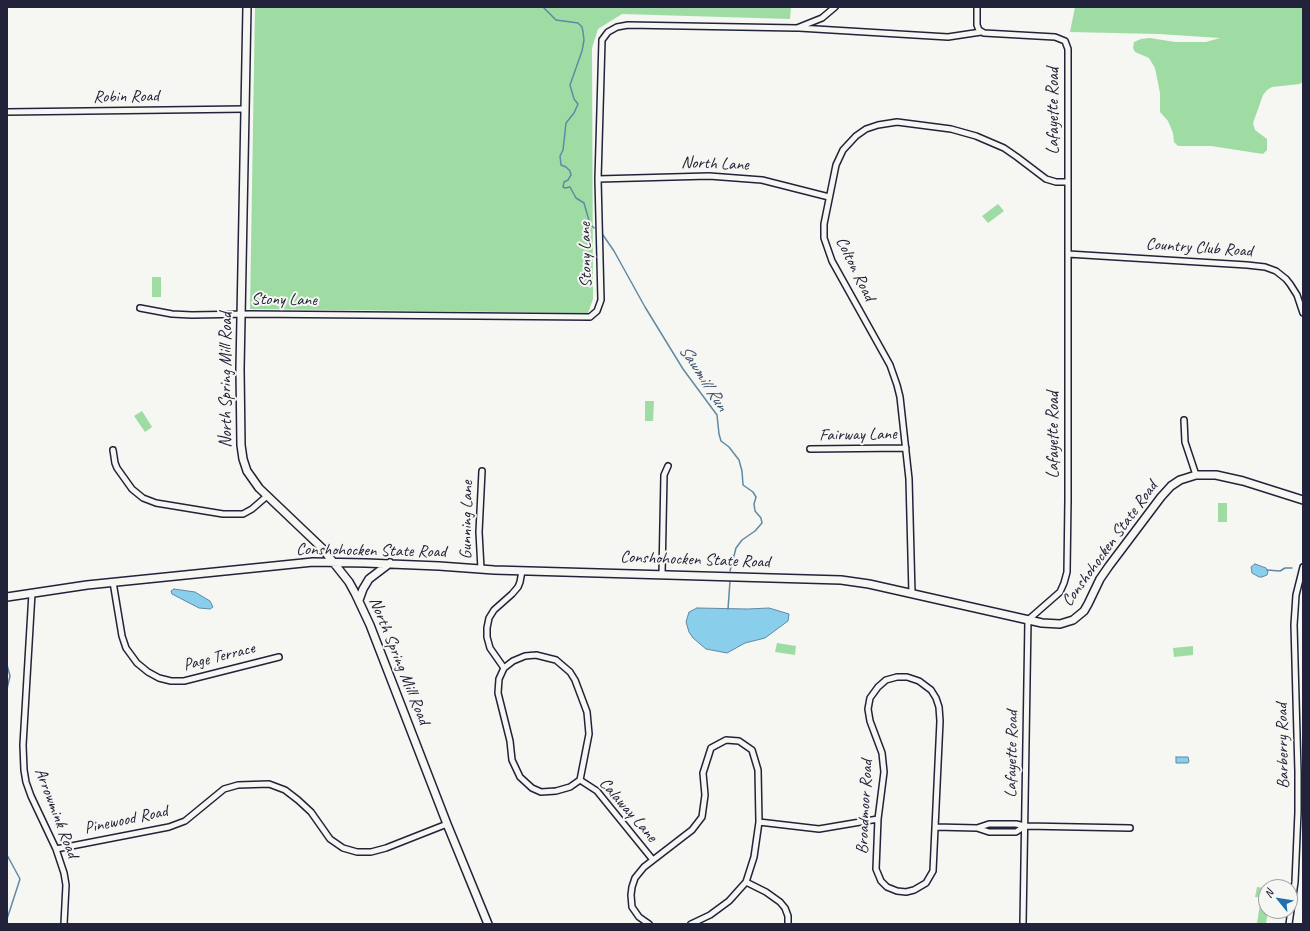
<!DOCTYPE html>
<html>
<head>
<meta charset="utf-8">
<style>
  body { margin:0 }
  #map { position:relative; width:1310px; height:931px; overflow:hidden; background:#f6f6f2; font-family:Caveat,sans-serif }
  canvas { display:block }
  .frame { position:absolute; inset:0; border:8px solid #22223b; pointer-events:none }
  .north { position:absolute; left:1258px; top:879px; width:40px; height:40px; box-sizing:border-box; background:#f6f6f2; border:1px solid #a1a1a9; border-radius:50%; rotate:300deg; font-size:11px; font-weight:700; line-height:16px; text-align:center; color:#22223b }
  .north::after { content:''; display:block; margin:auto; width:14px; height:18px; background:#1f6fb2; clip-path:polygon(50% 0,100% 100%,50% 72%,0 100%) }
</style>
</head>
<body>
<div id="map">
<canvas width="1310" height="931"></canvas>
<div class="frame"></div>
<div class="north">N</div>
</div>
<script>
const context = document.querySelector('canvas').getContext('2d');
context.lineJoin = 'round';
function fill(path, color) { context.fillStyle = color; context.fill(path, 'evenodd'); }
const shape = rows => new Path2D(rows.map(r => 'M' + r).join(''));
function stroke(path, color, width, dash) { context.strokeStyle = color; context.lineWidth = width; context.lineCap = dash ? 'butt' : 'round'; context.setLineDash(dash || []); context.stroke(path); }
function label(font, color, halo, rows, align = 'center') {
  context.font = font + ' Caveat,sans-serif'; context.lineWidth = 4; context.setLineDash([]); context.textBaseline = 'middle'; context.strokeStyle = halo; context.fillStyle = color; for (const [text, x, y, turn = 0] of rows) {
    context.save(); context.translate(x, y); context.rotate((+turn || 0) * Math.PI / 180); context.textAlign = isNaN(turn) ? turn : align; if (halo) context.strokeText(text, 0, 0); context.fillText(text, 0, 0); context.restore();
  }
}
const green = shape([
  [255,7,791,7,790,19,622,14,598,29,592,48,593,299,588,313,250,309],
  [1075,7,1303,7,1303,81,1300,84,1272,87,1267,90,1263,95,1253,123,1255,130,1267,139,1267,150,1263,154,1211,146,1178,146,1174,142,1173,133,1168,121,1160,112,1160,93,1155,68,1149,58,1135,52,1133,48,1134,42,1141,39,1150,38,1175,42,1206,42,1220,38,1159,34,1070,32],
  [998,204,1004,211,988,223,982,216],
  [152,277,161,277,161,297,152,297],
  [645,401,654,401,653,421,645,421],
  [142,411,152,427,145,432,134,416],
  [1218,503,1227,503,1227,522,1218,522],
  [777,643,796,646,795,655,775,652],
  [1193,646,1193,655,1174,657,1173,648],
  [1257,887,1266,888,1266,898,1255,897],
  [1260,904,1266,905,1266,911,1268,911,1266,924,1257,923]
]);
const water = shape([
  [1255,564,1266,568,1268,572,1267,575,1262,577,1259,577,1252,573,1251,567,1255,564],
  [174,589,195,592,210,601,213,607,210,609,199,608,172,594,171,591,174,589],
  [697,608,748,609,769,608,789,614,788,621,765,638,745,643,727,653,706,649,693,638,689,632,686,622,689,612,697,608],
  [1176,757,1188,757,1189,761,1188,763,1176,763,1176,757]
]);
const stream = shape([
  [543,7,556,20,578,23,582,27,583,32,584,40,582,51,570,85,574,99,578,104,574,113,566,123,563,150,560,156,561,165,566,167,570,171,571,175,568,180,564,182,563,187,565,188,570,187,576,198,584,203,590,224,594,228],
  [603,235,614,251,645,307,683,369,717,415,719,434,721,441,729,447,739,460,742,471,743,485,753,492,756,497,754,504,755,511,761,518,762,523,755,531,742,540,736,548,730,571],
  [1267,570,1280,571,1285,568,1292,568],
  [728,609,730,581],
  [7,665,10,676,7,689],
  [7,855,20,879,7,919]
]);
const street = shape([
  [977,7,977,25,979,30,984,33,1055,37,1065,41,1068,49,1068,500,1067,572,1064,583,1060,592,1028,620,1023,924],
  [799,28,948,37,981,32],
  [7,112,245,109],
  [598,179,709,176,762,180,829,197],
  [1068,254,1247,265,1265,267,1276,271,1286,279,1290,284,1297,295,1303,313],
  [140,308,172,314,192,315,250,314,590,317,597,311,601,300,598,179,602,40,608,32,617,27,628,25,797,28,822,18,835,7],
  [1184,420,1185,442,1196,475],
  [810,449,906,448],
  [113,450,115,463,117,468,132,489,143,498,156,503,223,514,243,514,252,509,267,496],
  [481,569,479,532,482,471],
  [662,574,664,475,668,466],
  [113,582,122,636,126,648,137,663,148,672,159,678,171,681,184,681,279,657],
  [32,593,23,745,24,770,26,782,31,796,56,849,64,873,66,885,64,924],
  [912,594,909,479,900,397,897,385,890,365,832,261,824,238,824,224,836,165,843,150,856,136,866,129,878,125,897,122,951,129,976,136,1004,148,1017,157,1046,179,1056,182,1068,182],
  [536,655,556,660,570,672,575,680,587,712,589,734,580,780,570,787,556,791,541,792,532,788,520,777,512,760,510,741,498,693,499,679,504,668,513,661,525,656,536,655],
  [504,668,490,648,487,637,487,628,489,618,494,610,512,594,518,587,520,582,522,571],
  [897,677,907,677,919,681,931,690,936,698,939,707,940,721,933,871,926,883,914,890,906,892,897,891,887,887,881,881,876,869,878,819,884,772,882,753,870,721,868,709,870,698,878,687,886,680,897,677],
  [580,780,597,791,653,860],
  [759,822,819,829,878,819],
  [935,827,977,828,989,832,1016,832,1025,826],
  [977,828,989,824,1016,824,1025,826,1130,828],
  [56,849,169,827,185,821,224,789,238,785,269,784,285,790,298,800,311,812,330,839,343,848,357,852,371,852,386,848,447,824],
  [746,882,766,892,780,902,785,908,788,916,788,924],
  [649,924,639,917,632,907,631,895,632,887,635,878,644,867,692,830,702,817,705,795,703,773,711,748,726,740,739,741,752,750,758,770,759,822,754,857,746,882,729,901,710,915,691,924],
  [1289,924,1295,882,1298,812,1298,772,1294,625,1296,595,1303,567]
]);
const secondary = shape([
  [247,7,240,369,241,445,243,459,247,471,259,488,322,548,349,582,355,593,370,625,447,824,488,924],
  [7,597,87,585,313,562,366,563,439,566,494,570,841,580,869,584,1042,623,1060,624,1073,620,1084,611,1088,604,1100,579,1109,566,1161,497,1171,486,1180,480,1196,475,1216,475,1243,481,1303,500],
  [359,600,363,589,369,579,390,563]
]);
const streetNames = [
  ["Robin Road",126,97,-1],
  ["Lafayette Road",1054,111,-90],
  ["North Lane",715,164,2],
  ["Country Club Road",1199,248,4],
  ["Stony Lane",586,255,-91],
  ["Colton Road",855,269,64],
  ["Stony Lane",284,300,1],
  ["North Spring Mill Road",227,380,-90],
  ["Fairway Lane",858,435,-1],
  ["Lafayette Road",1054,435,-90],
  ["Gunning Lane",467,520,-89],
  ["Conshohocken State Road",1110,544,-54],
  ["Conshohocken State Road",371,551,1],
  ["Conshohocken State Road",695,560,2],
  ["Page Terrace",219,657,-14],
  ["North Spring Mill Road",399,661,68],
  ["Barberry Road",1283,746,-91],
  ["Lafayette Road",1012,754,-89],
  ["Broadmoor Road",865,807,-87],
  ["Calaway Lane",628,810,49],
  ["Arrowmink Road",56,813,69],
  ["Pinewood Road",126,820,-12]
];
const waterNames = [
  ["Sawmill Run",703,378,57]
];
fill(green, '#9fdca4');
fill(water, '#89ceea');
stroke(water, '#6089a4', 1);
stroke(stream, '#6089a4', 1.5);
stroke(street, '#22223b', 8);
stroke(secondary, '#22223b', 10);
stroke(street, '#f6f6f2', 5);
stroke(secondary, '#f6f6f2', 7);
label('17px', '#22223b', '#f6f6f2', streetNames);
label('italic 18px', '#415670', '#f6f6f2', waterNames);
</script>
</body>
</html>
